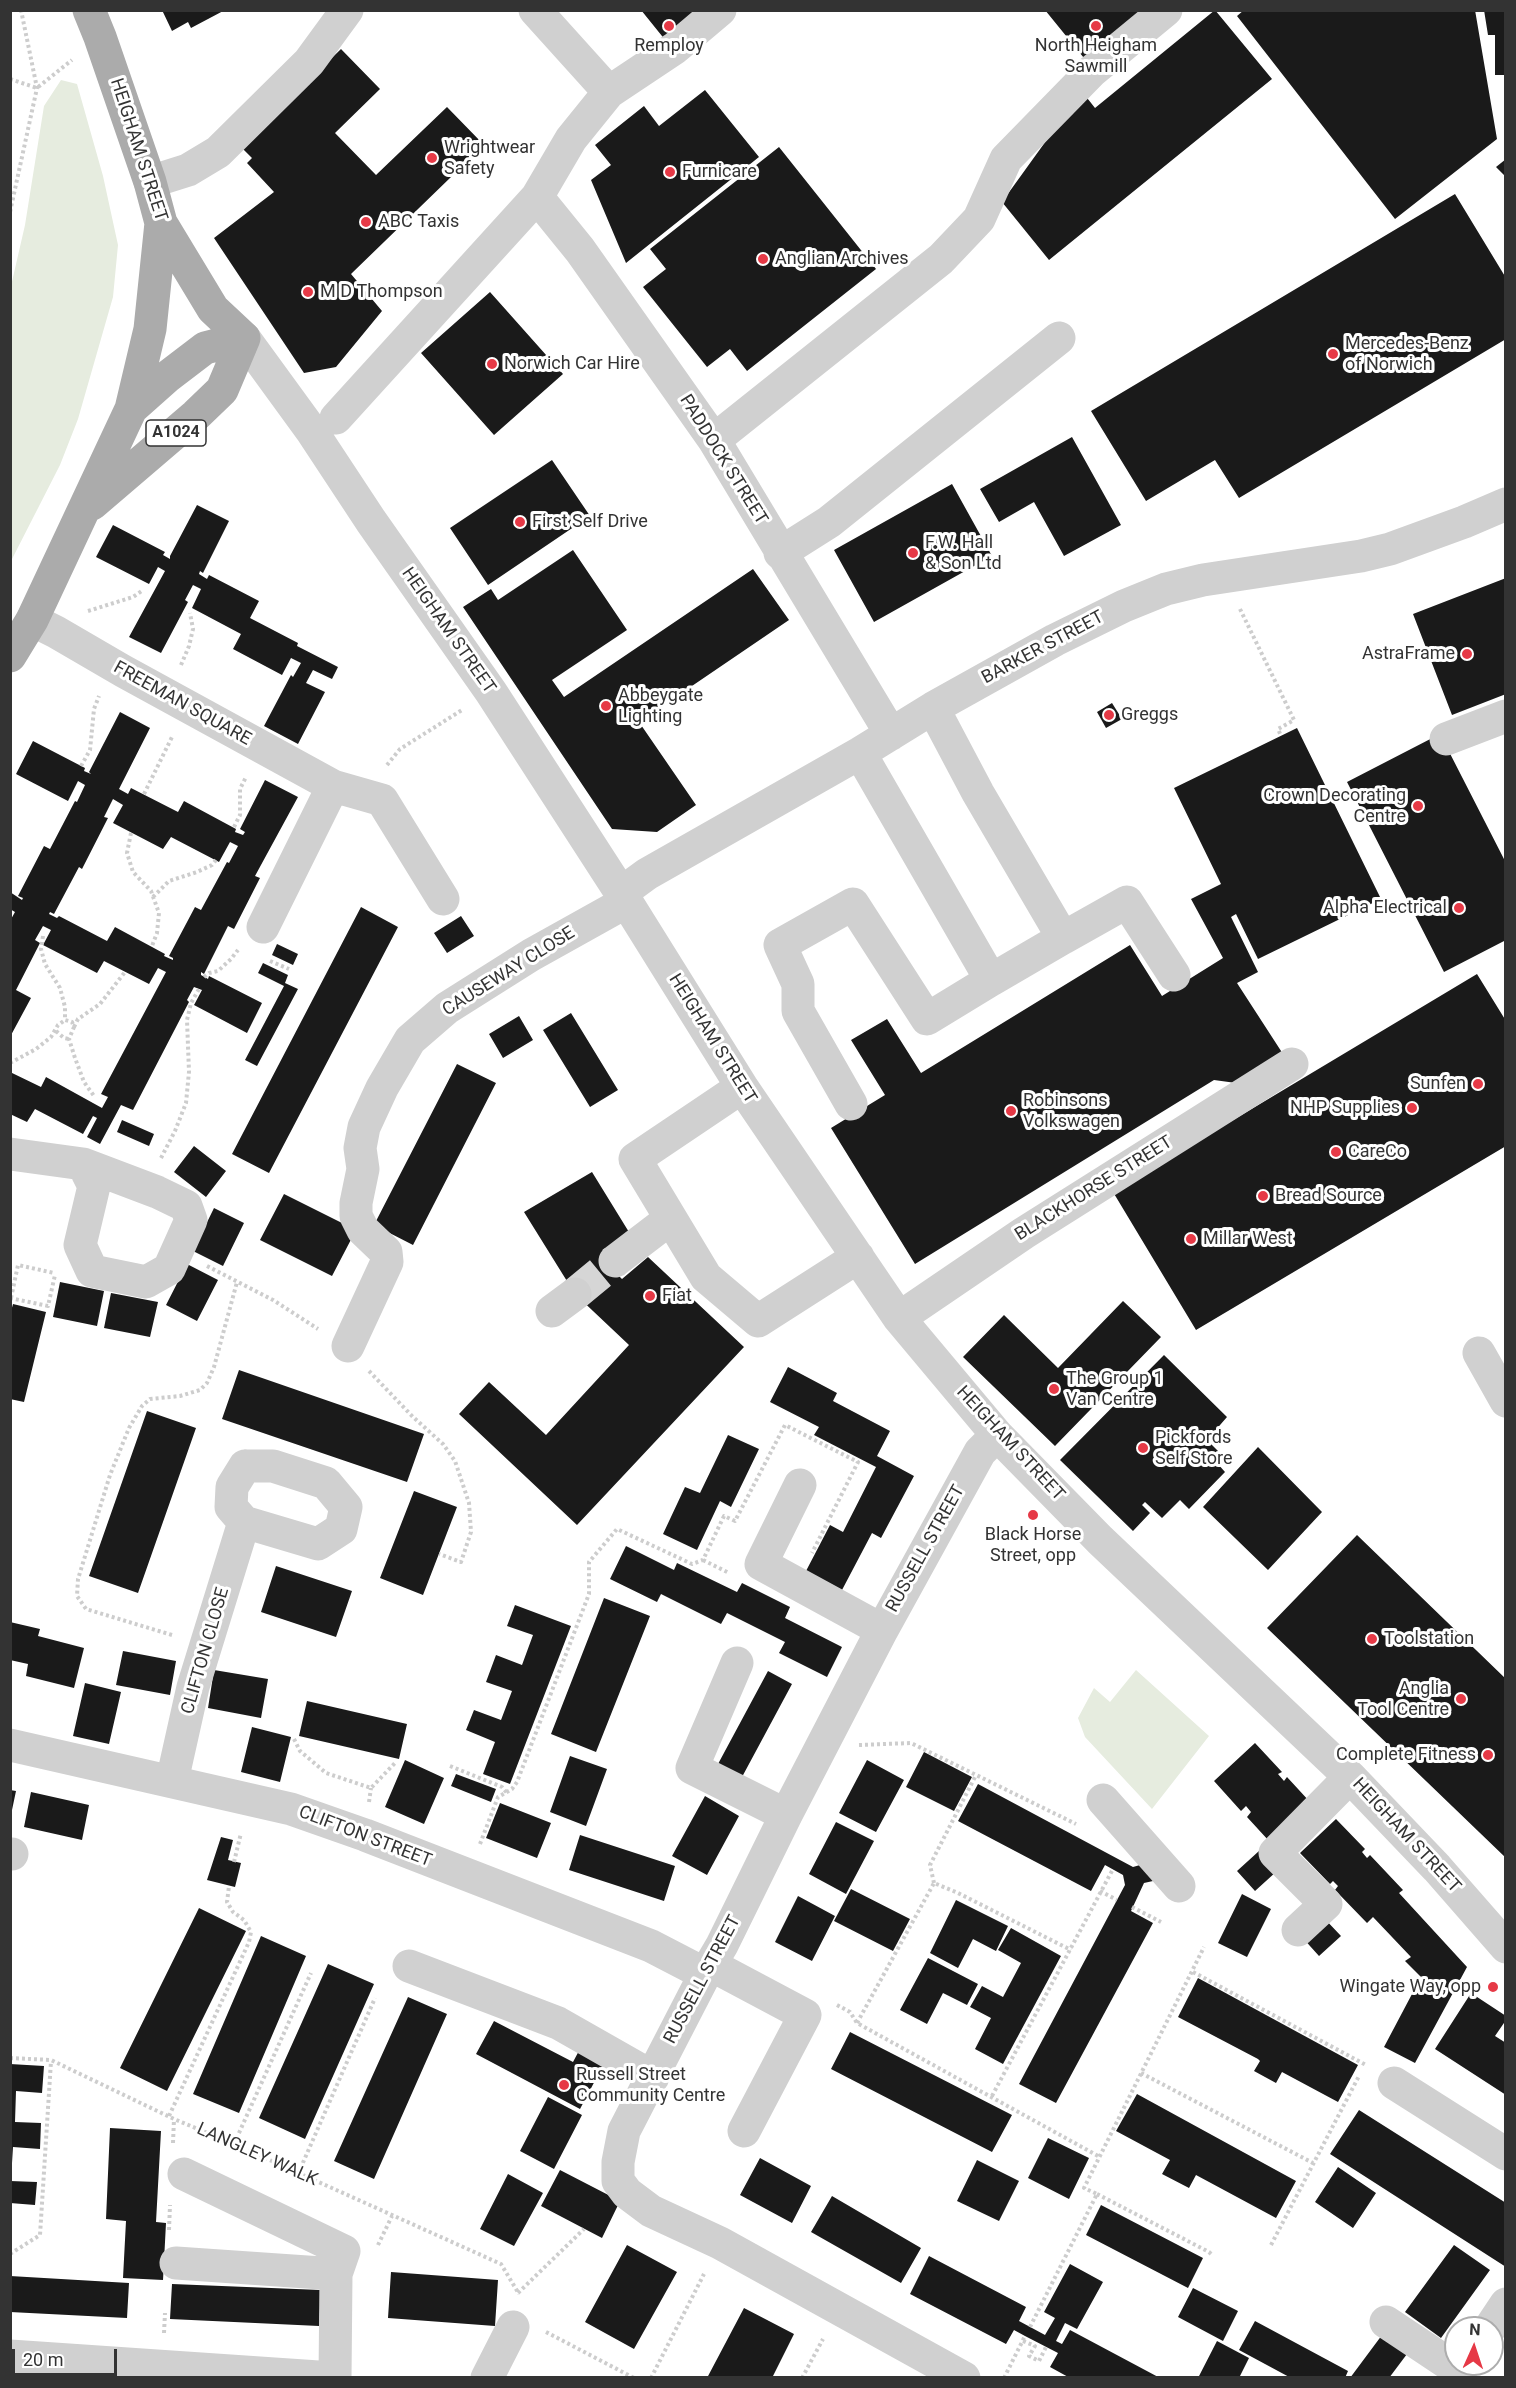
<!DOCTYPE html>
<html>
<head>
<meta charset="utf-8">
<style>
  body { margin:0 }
  #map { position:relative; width:1516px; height:2388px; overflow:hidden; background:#fff; font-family:Roboto,sans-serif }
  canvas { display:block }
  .frame { position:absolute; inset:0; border:12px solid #333; pointer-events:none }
  .north { position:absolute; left:1444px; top:2316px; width:60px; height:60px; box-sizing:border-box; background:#fff; border:2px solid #adadad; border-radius:50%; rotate:3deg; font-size:16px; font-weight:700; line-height:24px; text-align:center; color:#333 }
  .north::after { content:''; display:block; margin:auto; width:21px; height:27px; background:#e63946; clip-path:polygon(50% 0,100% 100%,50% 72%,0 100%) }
  .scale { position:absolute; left:12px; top:2349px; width:105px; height:27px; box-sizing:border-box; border:3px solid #333; border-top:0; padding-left:8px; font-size:18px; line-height:21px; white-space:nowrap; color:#333; -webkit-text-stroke:4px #fff; paint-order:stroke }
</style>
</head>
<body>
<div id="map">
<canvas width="1516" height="2388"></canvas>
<div class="frame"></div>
<div class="north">N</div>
<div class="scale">20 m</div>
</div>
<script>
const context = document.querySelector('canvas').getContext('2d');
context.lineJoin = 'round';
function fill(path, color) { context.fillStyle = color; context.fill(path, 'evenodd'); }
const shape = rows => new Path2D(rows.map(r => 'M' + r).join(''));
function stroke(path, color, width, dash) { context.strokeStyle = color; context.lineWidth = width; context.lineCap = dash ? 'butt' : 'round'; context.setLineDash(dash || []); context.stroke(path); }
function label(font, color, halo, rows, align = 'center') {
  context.font = font + ' Roboto,sans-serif'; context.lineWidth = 6; context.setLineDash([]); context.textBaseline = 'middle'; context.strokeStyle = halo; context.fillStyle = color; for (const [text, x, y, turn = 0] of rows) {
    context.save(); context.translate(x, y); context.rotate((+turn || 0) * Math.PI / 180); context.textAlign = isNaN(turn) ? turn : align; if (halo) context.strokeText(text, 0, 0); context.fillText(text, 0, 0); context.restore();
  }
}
const green = shape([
  [61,80,77,84,103,176,118,245,113,297,78,419,60,465,11,561,11,286,25,225,44,106],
  [1136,1670,1209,1736,1152,1809,1085,1737,1078,1718,1094,1688,1110,1702]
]);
const building = shape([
  [162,10,225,10,191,28,188,22,172,31],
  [641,10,704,10,666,41],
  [1045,10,1152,10,1088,63],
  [1215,10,1272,79,1049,260,1002,202,1074,102,1084,94,1095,108],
  [1244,10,1475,10,1497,139,1395,219,1237,16],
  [1484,10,1506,10,1506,75,1495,75,1495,35,1488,35],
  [341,49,380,89,335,133,376,175,447,107,484,145,351,274,382,311,336,367,304,373,214,238,274,192,247,163,252,158,241,147],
  [705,90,759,157,626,263,591,180,611,165,595,145,644,106,659,126],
  [779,147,876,269,747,371,730,349,707,367,643,287,666,269,650,249],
  [1506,159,1506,177,1496,167],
  [1455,194,1506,278,1506,339,1239,498,1215,460,1146,501,1091,411],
  [490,292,563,374,494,435,421,353],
  [1072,437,1121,525,1064,556,1034,502,999,522,980,489],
  [552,460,590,516,488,585,450,528],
  [952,484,992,556,874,622,834,550],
  [197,505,229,521,203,573,200,571,199,574,207,579,209,575,259,601,250,618,298,643,297,646,338,667,332,679,313,670,306,683,325,692,298,744,264,726,291,675,293,677,301,663,291,658,282,675,233,649,241,634,192,608,201,589,193,585,185,600,188,602,161,653,129,637,165,571,158,567,149,584,96,557,113,525,165,552,163,555,170,559,170,556],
  [573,550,627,630,552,680,564,697,753,569,789,620,639,722,696,805,657,832,612,829,463,607,491,589,498,600],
  [1506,578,1506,694,1452,715,1413,614],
  [1112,703,1122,719,1106,728,1097,712],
  [120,712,150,728,119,789,128,794,131,788,178,812,184,801,236,829,235,832,243,835,245,832,240,829,265,780,298,797,255,876,260,878,234,929,228,926,204,974,201,972,201,975,208,979,209,976,262,1003,247,1033,194,1005,202,990,194,987,187,1000,189,1002,133,1110,121,1105,100,1144,87,1137,97,1118,93,1116,83,1134,35,1109,27,1122,10,1114,10,1072,41,1087,46,1077,102,1108,108,1097,101,1094,166,972,158,968,149,984,104,961,97,973,43,945,51,930,43,926,35,940,40,943,16,990,31,998,10,1037,10,921,15,912,10,909,10,892,22,900,23,898,18,896,44,846,50,849,75,801,77,802,85,785,78,781,68,801,16,774,33,741,85,768,84,771,91,774,89,772],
  [113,799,123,805,113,823,163,849,171,837,219,862,230,842,238,846,229,863,227,862,201,910,195,907,169,956,173,958,173,960,164,956,165,954,115,927,107,941,59,916,57,918,49,914,50,912,54,914,79,867,82,869,108,818,104,817],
  [1297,728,1381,899,1258,959,1236,914,1231,917,1258,972,1237,983,1283,1054,1236,1083,1214,1080,915,1264,831,1128,885,1095,851,1040,887,1019,921,1073,1130,945,1162,996,1223,958,1191,899,1221,884,1174,788],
  [1440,734,1506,863,1506,940,1444,972,1347,782],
  [361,907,398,927,269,1173,232,1154],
  [461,916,474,936,447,953,434,933],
  [277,944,298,954,293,965,272,955],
  [263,963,288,975,285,983,298,989,257,1066,245,1060,284,986,258,973],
  [1477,974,1506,1021,1506,1146,1196,1330,1113,1192],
  [571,1013,618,1090,590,1107,543,1030],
  [519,1016,533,1040,503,1058,489,1034],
  [457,1064,496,1083,413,1245,374,1225],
  [122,1120,154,1134,149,1146,117,1132],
  [194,1146,226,1171,206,1197,174,1172],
  [592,1172,632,1237,609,1266,622,1279,648,1257,744,1347,577,1525,459,1414,489,1382,546,1435,629,1345,575,1294,524,1212],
  [284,1194,356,1230,332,1276,260,1240],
  [214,1208,244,1223,223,1266,193,1251],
  [187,1264,218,1280,197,1321,166,1305],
  [60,1282,104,1291,97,1326,53,1317],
  [111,1293,158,1302,150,1337,104,1328],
  [1123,1301,1161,1337,1055,1446,963,1357,1004,1315,1058,1368],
  [13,1304,46,1312,24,1402,10,1399,10,1315],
  [1164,1355,1227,1417,1207,1440,1223,1456,1217,1463,1225,1472,1189,1509,1180,1500,1162,1518,1145,1502,1142,1505,1150,1513,1133,1531,1060,1460],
  [788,1367,837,1393,833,1401,890,1431,877,1456,914,1476,881,1538,872,1533,842,1590,806,1571,830,1525,843,1532,876,1467,814,1435,819,1427,770,1402],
  [239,1370,424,1434,407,1482,222,1419],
  [147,1411,196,1428,138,1593,89,1576],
  [728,1435,759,1449,731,1507,720,1501,697,1550,663,1534,685,1487,700,1493],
  [1258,1447,1322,1512,1268,1570,1203,1507],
  [414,1491,457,1507,423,1595,380,1578],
  [1357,1535,1506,1679,1506,1858,1267,1628],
  [626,1546,674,1570,677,1563,737,1592,742,1583,790,1607,785,1618,842,1647,827,1677,779,1653,785,1642,727,1613,721,1624,661,1594,657,1602,610,1579],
  [276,1566,352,1591,336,1637,261,1612],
  [604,1598,650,1616,596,1752,551,1734],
  [515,1605,571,1626,510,1784,483,1774,495,1742,466,1730,474,1710,501,1720,512,1691,486,1682,496,1655,522,1665,533,1635,507,1626],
  [10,1622,40,1629,38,1636,84,1648,74,1688,26,1676,28,1664,10,1660],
  [123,1651,176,1661,170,1695,116,1685],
  [214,1670,268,1679,261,1718,208,1708],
  [768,1671,792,1684,742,1777,718,1764],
  [85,1683,121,1692,109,1744,73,1736],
  [307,1701,407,1724,399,1759,299,1736],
  [252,1727,291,1737,280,1782,241,1772],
  [1255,1743,1282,1772,1278,1774,1284,1781,1287,1777,1310,1802,1269,1841,1247,1817,1251,1812,1246,1806,1241,1811,1214,1781],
  [924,1752,972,1777,954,1811,906,1787],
  [570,1756,607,1769,586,1826,550,1812],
  [405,1760,444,1778,424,1824,385,1807],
  [867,1760,904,1780,876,1832,839,1813],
  [456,1774,496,1789,491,1802,451,1786],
  [978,1784,1133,1867,1147,1863,1153,1881,1144,1883,1131,1911,1153,1923,1056,2103,1019,2084,1125,1885,1123,1875,1105,1865,1091,1891,958,1821],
  [10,1790,16,1791,12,1810,10,1810],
  [31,1792,89,1805,82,1840,24,1827],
  [705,1796,739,1816,707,1875,672,1856],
  [500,1803,551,1823,537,1858,486,1838],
  [1336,1819,1365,1849,1362,1852,1367,1858,1370,1855,1403,1890,1399,1893,1467,1967,1415,2063,1384,2047,1421,1977,1405,1961,1411,1957,1373,1917,1367,1923,1335,1890,1338,1886,1333,1881,1330,1884,1300,1853],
  [836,1822,874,1841,846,1894,809,1874],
  [580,1835,675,1866,664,1901,569,1870],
  [221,1837,233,1840,228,1860,241,1863,235,1887,207,1880],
  [1259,1851,1277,1871,1255,1891,1237,1871],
  [851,1889,910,1919,893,1951,834,1921],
  [1242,1894,1271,1909,1247,1957,1218,1943],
  [798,1896,835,1916,812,1961,775,1942],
  [956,1900,1008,1926,996,1951,973,1939,958,1968,930,1953],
  [199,1908,246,1931,167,2091,120,2068],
  [1323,1917,1341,1936,1319,1956,1301,1936],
  [1011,1928,1061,1956,1003,2064,975,2049,991,2018,970,2007,982,1986,1003,1997,1021,1963,998,1950],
  [261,1936,306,1956,239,2113,193,2094],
  [928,1958,978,1984,967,2005,943,1993,927,2024,900,2010],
  [328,1964,374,1984,305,2139,259,2118],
  [1198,1978,1358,2065,1338,2102,1282,2072,1276,2083,1254,2071,1260,2061,1258,2059,1178,2017],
  [1471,1993,1506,2016,1506,2020,1495,2036,1506,2043,1506,2095,1435,2049],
  [408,1997,447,2014,374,2179,334,2161],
  [494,2021,573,2062,581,2047,606,2060,580,2109,476,2054],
  [850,2032,1012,2115,992,2152,831,2069],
  [10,2064,44,2066,42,2093,16,2091,15,2122,41,2123,40,2149,13,2147,12,2163,10,2163],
  [1137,2094,1296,2181,1276,2218,1196,2175,1189,2188,1162,2174,1170,2160,1116,2131],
  [548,2097,582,2115,554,2169,520,2151],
  [1359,2110,1506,2203,1506,2267,1330,2154],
  [110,2128,161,2131,156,2222,166,2223,163,2280,123,2278,126,2221,106,2219],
  [1048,2138,1089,2158,1069,2199,1028,2178],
  [760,2158,811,2186,792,2223,740,2195],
  [977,2160,1019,2181,999,2221,957,2201],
  [1338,2167,1376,2193,1353,2228,1315,2202],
  [560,2170,620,2201,602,2238,541,2206],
  [508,2174,543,2193,514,2246,480,2229],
  [10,2181,37,2182,35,2205,10,2203],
  [832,2196,921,2248,901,2283,811,2232],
  [1101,2205,1203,2258,1188,2288,1086,2235],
  [627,2245,677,2272,634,2349,585,2322],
  [1454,2245,1490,2270,1441,2338,1405,2312],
  [929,2256,1026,2307,1019,2321,1045,2335,1055,2318,1044,2312,1070,2264,1103,2282,1077,2329,1065,2323,1056,2341,1062,2344,1070,2330,1160,2378,1070,2378,1050,2367,1058,2353,1025,2336,1014,2330,1006,2344,910,2294],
  [391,2272,498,2280,495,2326,388,2318],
  [10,2276,129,2283,127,2318,10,2312],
  [172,2284,321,2290,319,2326,170,2319],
  [1193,2288,1238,2311,1223,2341,1178,2317],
  [744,2308,794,2334,772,2378,707,2378],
  [1255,2321,1348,2371,1345,2378,1291,2378,1239,2350],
  [1382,2335,1407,2354,1389,2378,1350,2378],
  [1217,2341,1249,2358,1239,2378,1198,2378]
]);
const minorTunnel = shape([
  [575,1294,615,1261]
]);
const path = shape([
  [10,79,37,88,72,60],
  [10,212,37,88,21,10],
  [1240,609,1294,720,1278,729,1281,736],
  [88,611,133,597,143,590],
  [181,665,189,646,193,629,190,613],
  [387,765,400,749,462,710],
  [81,766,90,750,94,709,99,696],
  [144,794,172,737],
  [234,827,240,815,240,789,246,777],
  [131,833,127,853,133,872,151,891,159,913,157,933,152,946],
  [153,897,169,881,197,872,212,865,216,860],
  [43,936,41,949,45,964,60,988,65,1007,65,1020,72,1022,74,1027,69,1039,75,1058,84,1082,94,1096],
  [270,961,289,969],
  [204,977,209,973,218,971,231,959,238,950],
  [74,1027,78,1019,100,1004,125,972],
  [56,1031,64,1038,69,1039],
  [10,1063,36,1049,51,1037,58,1025,65,1020],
  [161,1158,175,1131,186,1103,189,1072,187,1020,191,1003,199,989],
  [207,1266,273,1300,318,1329],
  [10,1298,48,1306,55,1275],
  [11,1298,18,1265,54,1273],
  [369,1371,413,1417,443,1444,455,1461,469,1503,471,1532,461,1562,439,1554],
  [703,1560,729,1573],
  [172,1635,86,1609,77,1596,78,1579,110,1475,129,1428,142,1406,150,1399,180,1396,200,1390,207,1383,214,1367,237,1282],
  [294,1739,300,1751,326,1773,371,1788,395,1763],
  [859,1745,911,1743,1076,1824],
  [450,1766,502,1787,507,1793],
  [369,1802,371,1788],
  [480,1844,498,1797,512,1789,517,1782,589,1594,589,1562,617,1529,692,1564,703,1560,724,1516,735,1521,785,1425,858,1462,812,1553],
  [234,1862,241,1833],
  [934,1883,930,1865,976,1775],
  [1100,1891,1117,1900],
  [1132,1907,1161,1922],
  [1193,1972,1366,2065],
  [837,2005,850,2012,857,2023,1100,2157],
  [857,2023,934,1883,958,1893,1071,1950],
  [10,2058,51,2060,174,2119,234,2144,501,2264,519,2294],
  [1141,2073,1313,2163],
  [992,2096,1113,1869],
  [169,2116,249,1942,251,1932,244,1920,233,1912,227,1902,229,1886],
  [173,2143,174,2119],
  [234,2144,311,1973],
  [298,2174,375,1998],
  [1097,2194,1209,2252,1213,2256],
  [169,2230,170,2205],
  [378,2245,392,2216],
  [1271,2245,1359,2076],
  [10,2254,40,2235,51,2061],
  [518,2293,584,2229],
  [1030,2327,1097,2194,1084,2188,1204,1947],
  [546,2332,634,2378],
  [164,2333,165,2313],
  [1023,2341,1035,2346,1029,2356,1039,2361,1046,2347],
  [651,2378,704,2274],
  [802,2378,823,2339],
  [1004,2378,1025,2336]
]);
const minor = shape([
  [535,10,609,92],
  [150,182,188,170,218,152,309,62,347,10],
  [537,197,580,250,714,440,891,734],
  [244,338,311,430,371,521,491,692,621,893,742,1087,899,1318,997,1435,1100,1540,1350,1777,1437,1868,1506,1947],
  [336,418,537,197,571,139,609,92,675,48,720,10],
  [714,440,941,259,979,219,1006,159,1092,71,1166,10],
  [780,553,829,522,1059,338],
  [32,620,56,632,123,671,333,786],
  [1446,739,1506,716],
  [860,753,991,980,1063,938,978,793,933,708],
  [621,893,647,874,860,753,933,708,1055,640,1124,606,1166,589,1203,580,1361,556,1390,549,1464,522,1506,504],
  [263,927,333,786,382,800,443,899],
  [1063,938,1127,902,1174,975],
  [742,1087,635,1159,706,1277,758,1321,858,1257],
  [851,1104,798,1011,798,984,780,945,853,904,927,1019,991,980],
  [10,1154,83,1164,157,1192,186,1206,191,1220,169,1269,146,1282,92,1271,80,1245,94,1186,83,1164],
  [615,1261,670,1219],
  [552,1311,575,1294],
  [899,1318,1024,1233,1292,1064],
  [348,1346,387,1262,386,1252,363,1230,356,1216,356,1203,363,1169,360,1148,364,1127,382,1088,410,1040,447,1008,531,955,626,902],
  [1479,1353,1506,1401],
  [245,1466,273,1466,326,1483,346,1507,341,1529,318,1544,244,1522,231,1507,232,1487,245,1466],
  [800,1485,761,1564,882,1630],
  [737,1663,692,1768,786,1815],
  [10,1745,291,1809,365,1835,651,1946,705,1974],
  [172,1781,193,1687,244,1522],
  [1103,1800,1179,1886],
  [10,1854,12,1854],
  [1298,1930,1326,1904,1275,1853,1350,1777],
  [711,1965,805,2015,744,2131],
  [409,1966,558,2023,653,2077],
  [1394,2083,1506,2154],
  [184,2174,344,2251,336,2274],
  [176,2263,336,2274,335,2378],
  [1386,2322,1461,2372],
  [1490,2328,1506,2304],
  [10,2356,333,2378],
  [487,2378,513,2327],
  [964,2378,720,2243,651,2211,627,2193,618,2181,618,2162,624,2131,705,1974,722,1945,786,1815,882,1630,980,1452,997,1435]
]);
const major = shape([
  [89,10,100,37,150,182,161,223,213,309,244,338],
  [131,409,167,377,205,348,244,338],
  [92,504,196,415,222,390,244,338],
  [10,656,32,620,131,409,150,329,161,223]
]);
const markers = [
  [669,26,6,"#e63946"],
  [1096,26,6,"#e63946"],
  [432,158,6,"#e63946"],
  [670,172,6,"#e63946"],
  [366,222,6,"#e63946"],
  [763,259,6,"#e63946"],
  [308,292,6,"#e63946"],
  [1333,354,6,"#e63946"],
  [492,364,6,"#e63946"],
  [520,522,6,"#e63946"],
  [913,553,6,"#e63946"],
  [1467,654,6,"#e63946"],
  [606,706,6,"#e63946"],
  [1109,715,6,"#e63946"],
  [1418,806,6,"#e63946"],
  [1459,908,6,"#e63946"],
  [1478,1084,6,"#e63946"],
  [1412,1108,6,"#e63946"],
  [1011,1111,6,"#e63946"],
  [1336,1152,6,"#e63946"],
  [1263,1196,6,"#e63946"],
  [1191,1239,6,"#e63946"],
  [650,1296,6,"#e63946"],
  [1054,1389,6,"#e63946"],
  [1143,1448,6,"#e63946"],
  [1033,1515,6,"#e63946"],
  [1372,1639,6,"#e63946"],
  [1461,1699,6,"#e63946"],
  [1488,1755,6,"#e63946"],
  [1493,1987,6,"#e63946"],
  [564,2085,6,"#e63946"]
];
const shields = [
  [176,433,60]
];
const shieldNames = [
  ["A1024",176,433]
];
const poiNames = [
  ["Remploy",669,46,"center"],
  ["North Heigham",1096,46,"center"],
  ["Sawmill",1096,67,"center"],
  ["Wrightwear",444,148],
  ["Safety",444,169],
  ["Furnicare",682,172],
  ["ABC Taxis",378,222],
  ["Anglian Archives",775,259],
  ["M D Thompson",320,292],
  ["Mercedes-Benz",1345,344],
  ["of Norwich",1345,365],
  ["Norwich Car Hire",504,364],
  ["First Self Drive",532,522],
  ["F.W. Hall",925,543],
  ["& Son Ltd",925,564],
  ["AstraFrame",1455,654,"right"],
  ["Abbeygate",618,696],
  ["Lighting",618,717],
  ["Greggs",1121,715],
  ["Crown Decorating",1406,796,"right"],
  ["Centre",1406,817,"right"],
  ["Alpha Electrical",1447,908,"right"],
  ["Sunfen",1466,1084,"right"],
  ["Robinsons",1023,1101],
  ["Volkswagen",1023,1122],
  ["NHP Supplies",1400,1108,"right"],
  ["CareCo",1348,1152],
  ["Bread Source",1275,1196],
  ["Millar West",1203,1239],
  ["Fiat",662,1296],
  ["The Group 1",1066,1379],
  ["Van Centre",1066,1400],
  ["Pickfords",1155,1438],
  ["Self Store",1155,1459],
  ["Black Horse",1033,1535,"center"],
  ["Street, opp",1033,1556,"center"],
  ["Toolstation",1384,1639],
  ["Anglia",1449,1689,"right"],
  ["Tool Centre",1449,1710,"right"],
  ["Complete Fitness",1476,1755,"right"],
  ["Wingate Way, opp",1481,1987,"right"],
  ["Russell Street",576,2075],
  ["Community Centre",576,2096]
];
const streetNames = [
  ["HEIGHAM STREET",138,150,72],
  ["PADDOCK STREET",723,460,58],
  ["HEIGHAM STREET",448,631,55],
  ["BARKER STREET",1043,648,-28],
  ["FREEMAN SQUARE",182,704,29],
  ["CAUSEWAY CLOSE",509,972,-32],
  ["HEIGHAM STREET",712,1039,58],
  ["BLACKHORSE STREET",1094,1189,-32],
  ["HEIGHAM STREET",1010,1444,47],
  ["RUSSELL STREET",926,1549,-61],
  ["CLIFTON CLOSE",206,1651,-74],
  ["HEIGHAM STREET",1406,1836,47],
  ["CLIFTON STREET",365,1837,21],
  ["RUSSELL STREET",703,1980,-62],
  ["LANGLEY WALK",257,2155,24]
];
fill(green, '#e6ecdf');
fill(building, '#1a1a1a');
stroke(minorTunnel, '#d6d6d6', 33, [33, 16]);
stroke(path, '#cdcdcd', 4, [3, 3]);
stroke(minor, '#d0d0d0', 33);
stroke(major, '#ababab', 33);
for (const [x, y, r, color] of markers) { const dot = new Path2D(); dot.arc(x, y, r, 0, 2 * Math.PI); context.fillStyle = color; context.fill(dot); stroke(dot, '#fff', 2); }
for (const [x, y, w] of shields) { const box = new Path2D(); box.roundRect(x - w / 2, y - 13, w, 26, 4.5); context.fillStyle = '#fff'; context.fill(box); stroke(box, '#333', 1.5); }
label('bold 16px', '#333', null, shieldNames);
label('18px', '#333', '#fff', poiNames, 'left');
label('18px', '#333', '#fff', streetNames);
</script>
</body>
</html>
